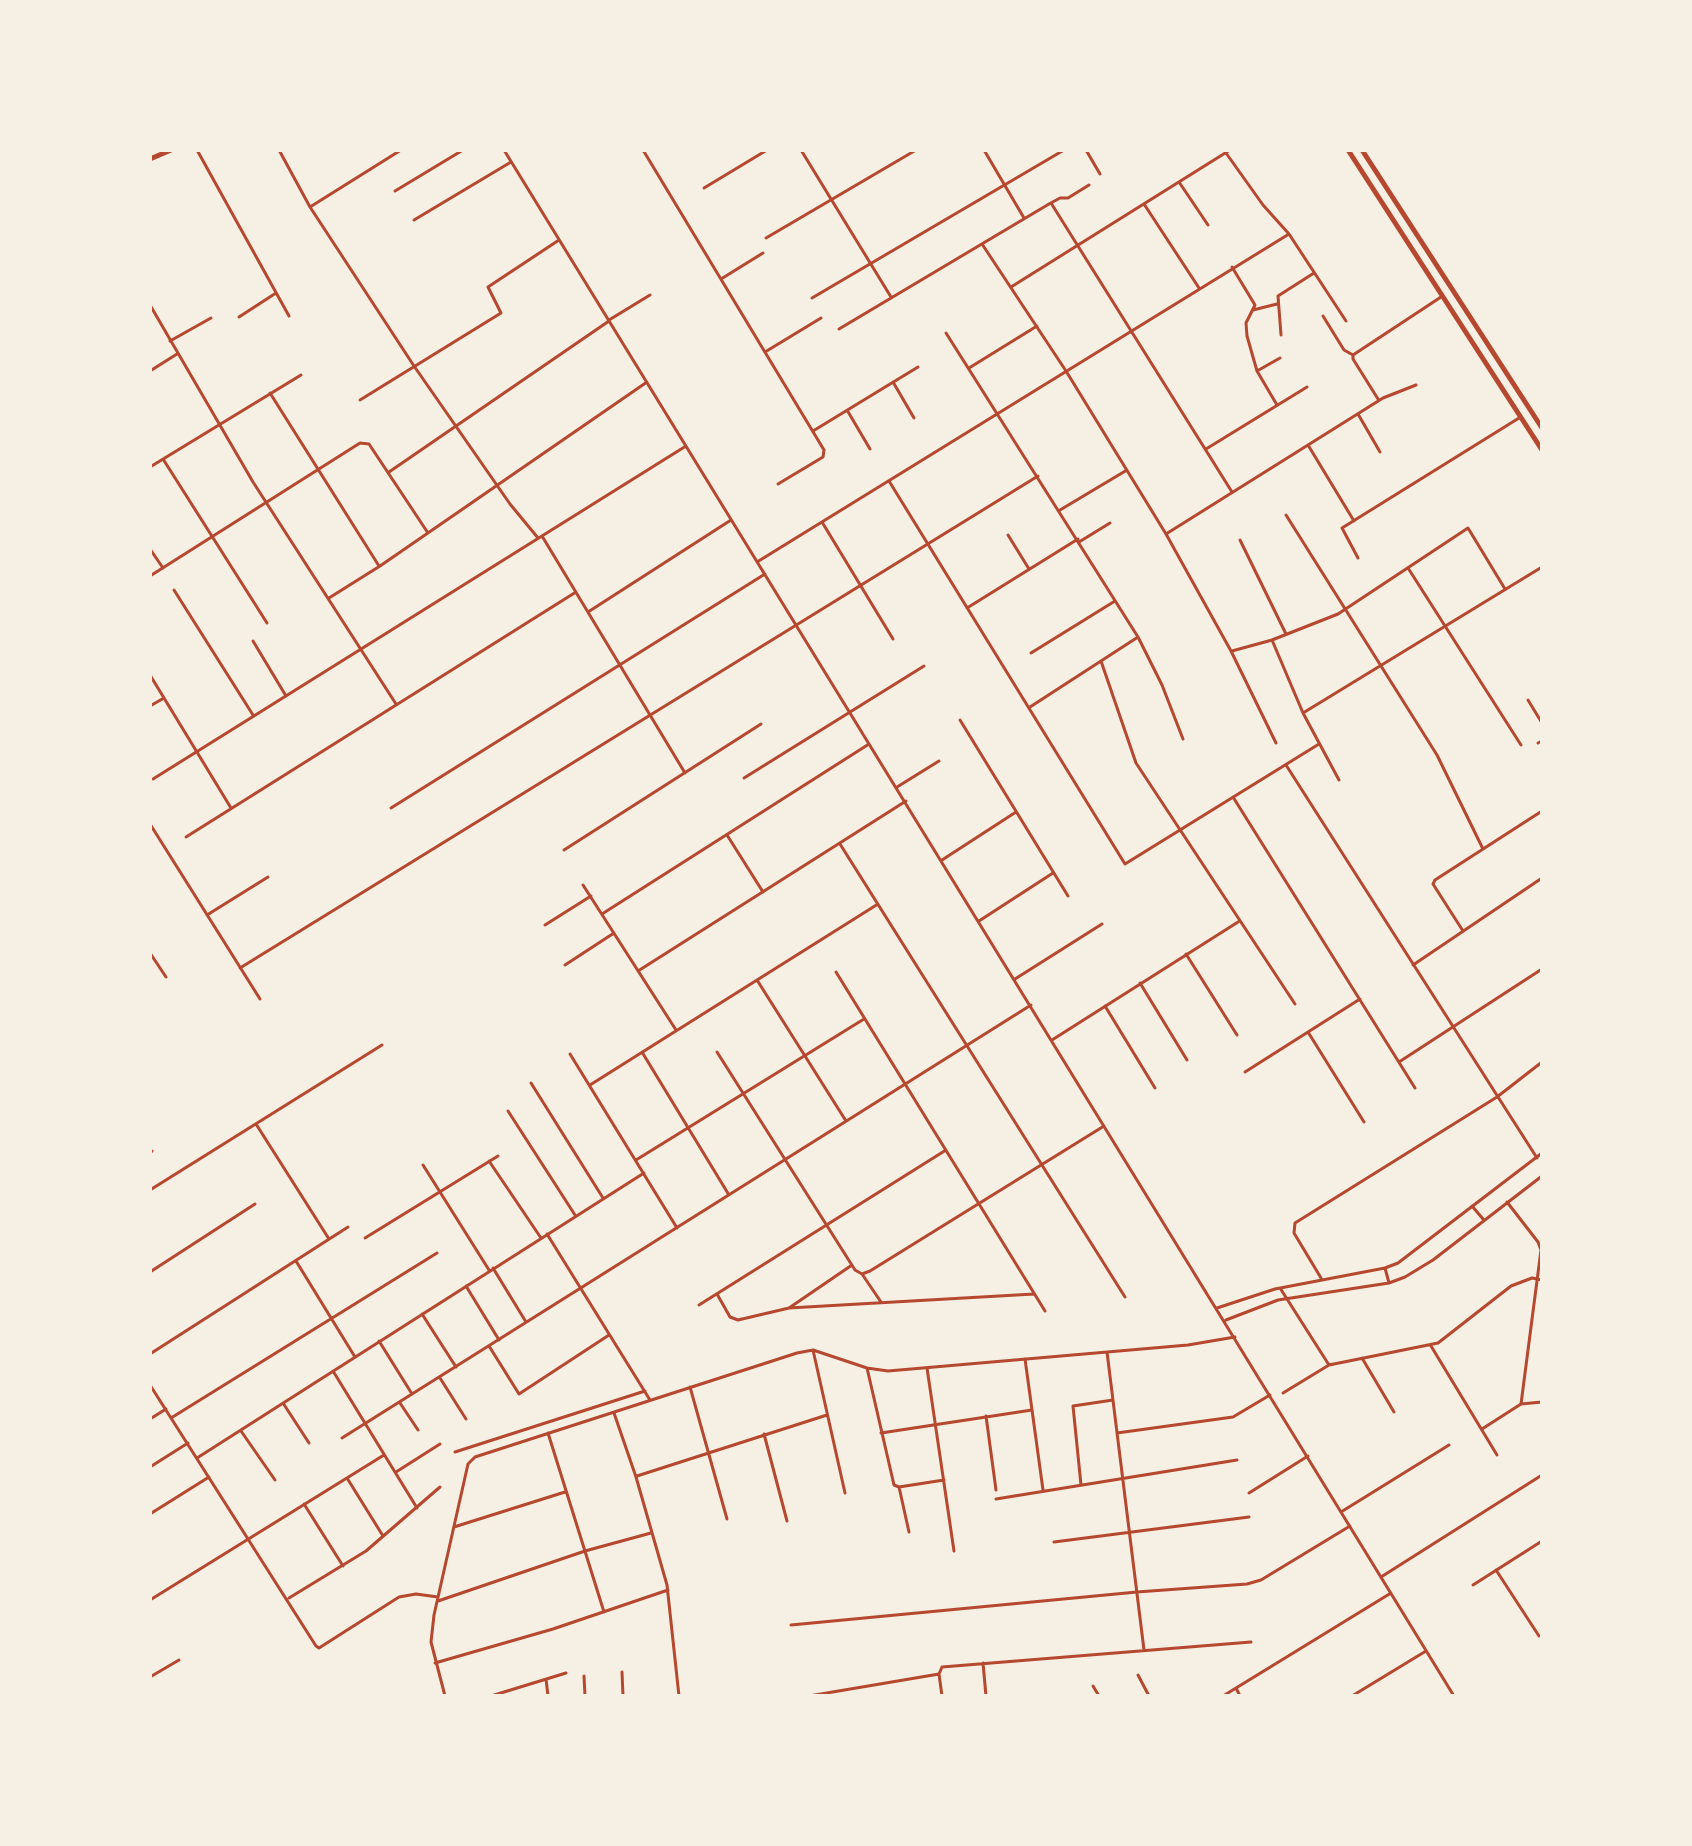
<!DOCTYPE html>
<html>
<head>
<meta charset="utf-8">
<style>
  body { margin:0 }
  #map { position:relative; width:1692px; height:1846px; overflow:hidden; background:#f6efe4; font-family:"Times New Roman",serif }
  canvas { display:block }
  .frame { position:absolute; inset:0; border:152px solid #f6efe4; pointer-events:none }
</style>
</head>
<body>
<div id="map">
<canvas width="1692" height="1846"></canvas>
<div class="frame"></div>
</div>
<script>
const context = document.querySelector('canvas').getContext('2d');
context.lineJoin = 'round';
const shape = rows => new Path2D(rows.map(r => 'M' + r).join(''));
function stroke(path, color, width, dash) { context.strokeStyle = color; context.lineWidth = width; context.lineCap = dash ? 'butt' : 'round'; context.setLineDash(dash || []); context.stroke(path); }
const minor = shape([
  [197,150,289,316],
  [279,150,310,207,414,366,510,504,538,538],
  [504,150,1454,1696],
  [643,150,824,450,823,457,778,484],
  [801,150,891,297],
  [984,150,1024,218],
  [1086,150,1100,174],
  [1226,153,1263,205,1289,234,1346,321],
  [1179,182,1208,225],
  [704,188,767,150],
  [395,191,463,150],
  [1051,203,1232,492],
  [1144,204,1199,288],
  [310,207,401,150],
  [414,220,511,162],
  [766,238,916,150],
  [982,244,1066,371,1166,534,1231,651,1276,743],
  [1232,267,1255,305,1246,323,1247,336,1257,371,1277,405],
  [721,279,763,253],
  [1011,287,1230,150],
  [812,298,1064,150],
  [150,305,253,482,396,704],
  [1253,310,1277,304],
  [1323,316,1344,350,1353,355],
  [239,317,276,293],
  [609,320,650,295],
  [839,329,1049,204,1060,198,1068,198,1089,185],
  [946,333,1138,637,1162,685,1183,739],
  [1281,335,1278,296,1314,273],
  [170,341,211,318],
  [765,352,821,318],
  [969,368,1037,326],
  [150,371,177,354],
  [1257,371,1280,358],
  [893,382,914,418],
  [270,393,379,566],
  [1378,399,1353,359,1353,355,1441,297],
  [360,400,501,313,488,287,559,240],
  [847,410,870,449],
  [1358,414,1380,452],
  [813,431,918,367],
  [1308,445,1354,521],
  [1206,449,1307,387],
  [163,459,267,623],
  [150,467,301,375],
  [389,472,609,321],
  [889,481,1125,864,1319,744],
  [1060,510,1127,470],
  [1286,515,1437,755,1483,849],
  [822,522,893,639],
  [1166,534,1383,398,1416,385],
  [1008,535,1029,569],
  [542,536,685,773],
  [1240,540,1286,634],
  [1079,542,1110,523],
  [150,549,163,568],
  [1358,558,1342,528,1519,418],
  [757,562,1289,234],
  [1408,568,1521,745],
  [150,576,360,443,369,444,428,533],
  [174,590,253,715],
  [329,598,380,566,647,382],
  [967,608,1078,539],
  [588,612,731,520],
  [1272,640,1303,713,1339,780],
  [253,641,286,696],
  [1232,651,1272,640,1338,614,1468,528,1505,589],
  [1031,653,1115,601],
  [1101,661,1136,763,1295,1004],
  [150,675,231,808],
  [1528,700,1542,723],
  [150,706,164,698],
  [1030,707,1138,637],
  [1303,713,1542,567],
  [960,720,1068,896],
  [1538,743,1542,741],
  [1286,765,1537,1158],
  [744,778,924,666],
  [153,779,686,446],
  [897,787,939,761],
  [1233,797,1415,1088],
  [391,808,765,574],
  [150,824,260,999],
  [727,835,763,892],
  [186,837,576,592],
  [840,844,1125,1297],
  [564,850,761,724],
  [942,860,1016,812],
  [583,885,676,1030],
  [602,914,869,744],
  [207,915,268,877],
  [979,921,1053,873],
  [545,925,591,896],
  [1463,931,1433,884,1435,880,1542,811],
  [150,953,166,977],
  [1186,954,1237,1035],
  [565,965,614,933],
  [1413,965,1542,878],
  [240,968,1038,476],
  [638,971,906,801],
  [836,972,1045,1311],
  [1015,979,1102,924],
  [757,980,846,1121],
  [1140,983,1187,1060],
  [1105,1006,1155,1088],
  [1308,1032,1364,1122],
  [1052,1040,1238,922],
  [642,1052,729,1195],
  [717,1052,855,1270,862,1274,881,1302],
  [570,1054,677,1228],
  [1399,1062,1542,969],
  [1245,1072,1360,999],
  [531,1083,603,1198],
  [590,1085,878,904],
  [508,1111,575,1215],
  [256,1124,329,1239],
  [150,1153,152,1151],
  [636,1160,864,1019],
  [489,1161,541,1238],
  [423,1165,489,1270],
  [150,1190,382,1045],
  [1507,1202,1538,1242,1541,1250,1521,1404],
  [1472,1206,1483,1219],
  [547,1234,650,1400],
  [365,1238,498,1156],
  [296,1261,355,1357],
  [493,1268,526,1322],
  [1385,1268,1389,1283],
  [150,1272,255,1204],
  [862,1274,870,1271,1104,1126],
  [1321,1278,1294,1233,1295,1223,1497,1097,1542,1062],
  [466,1286,499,1340],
  [1280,1288,1329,1365],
  [717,1294,730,1317,738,1320,789,1308,1034,1294],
  [699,1305,946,1150],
  [789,1308,852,1265],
  [1217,1308,1275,1289,1385,1268,1398,1263,1542,1153],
  [422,1314,456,1367],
  [1226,1320,1278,1300,1389,1283,1405,1277,1433,1260,1542,1176],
  [379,1341,412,1394],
  [489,1346,519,1394,609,1335],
  [1431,1346,1497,1455],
  [813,1350,845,1493],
  [1107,1352,1144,1650],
  [150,1354,348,1227],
  [1362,1358,1394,1412],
  [1025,1359,1043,1490],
  [867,1368,894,1485,899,1487,944,1480],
  [927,1368,954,1551],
  [333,1371,417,1508],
  [440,1378,466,1419],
  [150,1385,316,1646,319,1648,399,1597,416,1594,438,1597],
  [690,1387,727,1519],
  [1283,1393,1329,1365,1438,1343,1511,1286,1532,1278,1542,1280],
  [283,1403,309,1443],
  [400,1403,418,1430],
  [614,1413,636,1477,667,1585,679,1696],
  [986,1416,996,1490],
  [171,1418,437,1253],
  [150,1419,166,1409],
  [1482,1429,1521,1404,1542,1402],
  [241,1431,275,1480],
  [548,1433,604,1612],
  [881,1433,1032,1410],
  [1117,1433,1233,1417,1270,1395],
  [764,1434,787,1521],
  [342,1438,1031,1005],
  [455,1452,645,1391],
  [197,1458,644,1173],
  [150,1467,188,1443],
  [396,1472,440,1444],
  [637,1476,827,1415],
  [347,1478,383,1536],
  [1081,1485,1073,1406,1113,1400],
  [899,1487,909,1532],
  [1249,1493,1308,1456],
  [996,1499,1237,1460],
  [304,1504,343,1566],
  [1341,1512,1449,1445],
  [150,1514,209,1477],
  [454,1527,565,1492],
  [1054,1542,1249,1517],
  [1496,1570,1539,1636],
  [1381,1577,1542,1475],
  [1473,1585,1542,1541],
  [289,1598,366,1551,440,1487],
  [150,1600,384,1455],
  [438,1601,585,1551,651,1533],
  [791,1625,1137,1592,1247,1584,1261,1580,1350,1526],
  [435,1663,553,1629,668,1590],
  [983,1663,986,1696],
  [622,1672,623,1696],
  [1138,1675,1149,1696],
  [584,1676,585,1696],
  [150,1677,179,1660],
  [546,1679,548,1696],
  [1093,1686,1099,1696],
  [1236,1688,1240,1696],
  [445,1696,431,1642,434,1615,468,1464,475,1457,797,1353,813,1350,867,1368,888,1371,1188,1345,1235,1337],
  [491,1696,566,1673],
  [809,1696,939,1674],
  [942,1696,939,1674,942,1667,1251,1642],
  [1223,1696,1391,1593],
  [1352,1696,1426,1651]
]);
const primary = shape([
  [1348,150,1542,450],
  [1362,150,1542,428],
  [150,159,171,150]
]);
stroke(minor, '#b5482f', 3);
stroke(primary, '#b5482f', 5);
</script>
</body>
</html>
